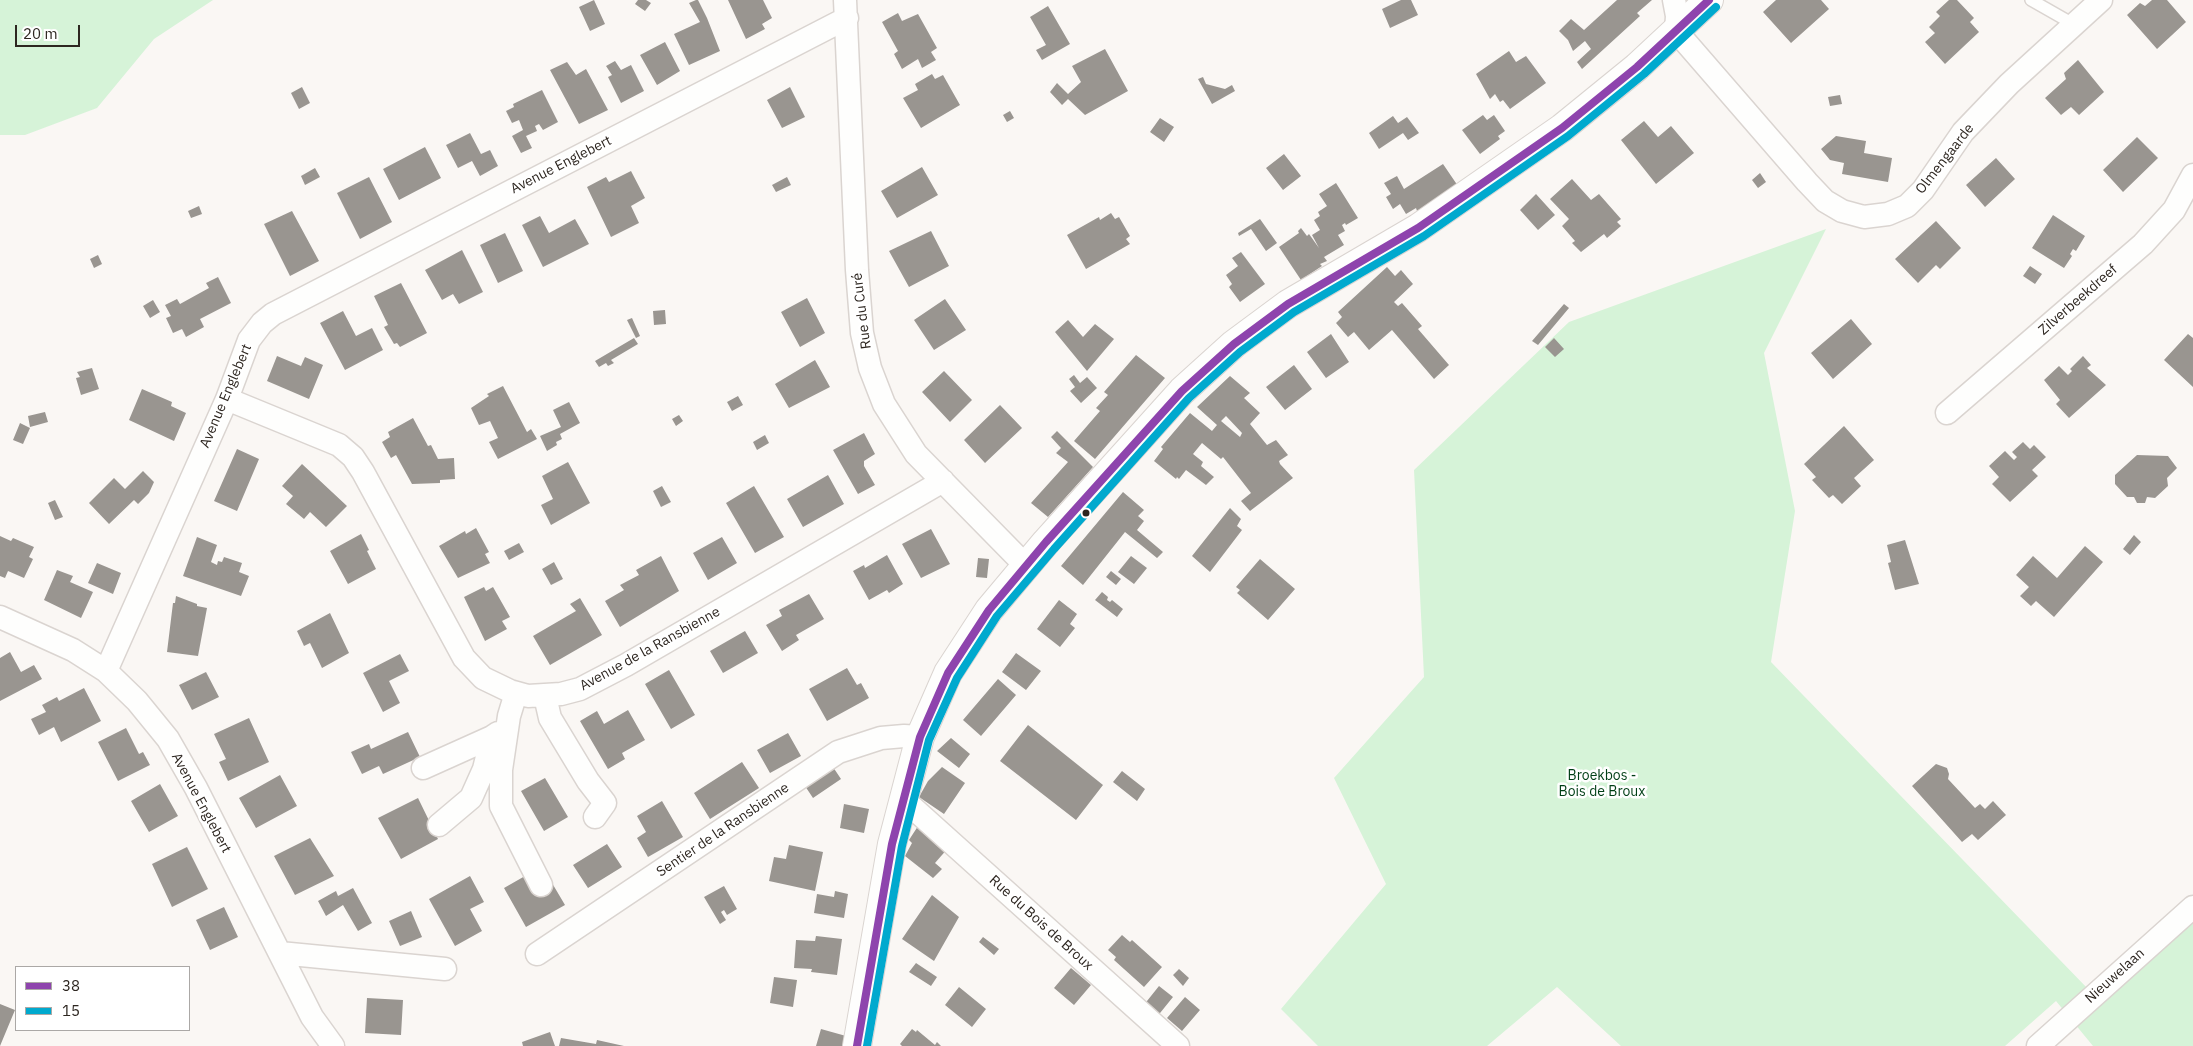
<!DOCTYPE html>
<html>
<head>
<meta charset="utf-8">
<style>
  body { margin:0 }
  #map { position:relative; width:2193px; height:1046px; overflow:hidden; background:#faf7f4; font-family:"IBM Plex Sans",sans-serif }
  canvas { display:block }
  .legend { position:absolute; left:15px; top:966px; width:175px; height:65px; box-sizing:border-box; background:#fff; border:1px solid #aba8a6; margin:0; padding:6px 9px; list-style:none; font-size:15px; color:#2d2620 }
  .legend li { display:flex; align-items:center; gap:10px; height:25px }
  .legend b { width:25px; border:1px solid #aba8a6 }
  .scale { position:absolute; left:15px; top:25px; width:65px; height:22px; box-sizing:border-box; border:2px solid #2d2620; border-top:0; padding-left:6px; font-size:15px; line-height:18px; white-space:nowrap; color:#2d2620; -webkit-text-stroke:4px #fff; paint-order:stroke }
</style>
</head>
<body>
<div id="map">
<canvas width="2193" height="1046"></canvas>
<ul class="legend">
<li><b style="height:6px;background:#8e44ad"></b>38</li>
<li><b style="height:6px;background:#00a9ce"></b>15</li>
</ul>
<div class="scale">20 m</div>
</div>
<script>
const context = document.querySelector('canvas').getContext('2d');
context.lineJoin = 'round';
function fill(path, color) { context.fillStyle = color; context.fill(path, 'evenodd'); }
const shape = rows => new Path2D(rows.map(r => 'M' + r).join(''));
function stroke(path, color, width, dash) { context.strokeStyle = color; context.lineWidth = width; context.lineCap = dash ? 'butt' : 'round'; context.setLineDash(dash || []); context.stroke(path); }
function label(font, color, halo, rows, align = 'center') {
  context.font = font + ' "IBM Plex Sans",sans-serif'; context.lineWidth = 5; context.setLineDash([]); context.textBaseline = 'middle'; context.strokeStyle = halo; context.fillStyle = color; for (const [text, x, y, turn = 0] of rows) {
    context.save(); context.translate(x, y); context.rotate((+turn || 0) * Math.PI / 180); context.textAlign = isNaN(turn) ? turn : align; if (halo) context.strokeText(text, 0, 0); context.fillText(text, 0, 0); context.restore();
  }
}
const green = shape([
  [0,0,213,0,154,39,97,108,25,135,0,135],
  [1826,229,1764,353,1795,511,1771,662,2090,991,2193,899,2193,1046,2093,1046,2056,1001,2005,1046,1621,1046,1557,987,1487,1046,1318,1046,1281,1009,1386,884,1334,778,1424,677,1414,470,1569,322]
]);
const building = shape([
  [594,0,605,24,590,31,579,7],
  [638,0,646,0,651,3,645,11,635,4],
  [696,0,698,0,707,18,720,51,689,65,674,34,700,22,689,3],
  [728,0,763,0,772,18,762,24,765,29,746,39],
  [1401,0,1411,0,1418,15,1390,28,1382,9],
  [1617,0,1652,0,1637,13,1640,16,1582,69,1577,62,1591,49,1585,41,1573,51,1568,40,1559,31,1571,19,1584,30],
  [1776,0,1821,0,1829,9,1791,43,1763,12],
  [1949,0,1957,0,1974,18,1970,22,1979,32,1945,64,1925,42,1935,33,1929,27,1940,16,1936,12],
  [2152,0,2167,0,2186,22,2157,49,2127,15,2140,3,2145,6],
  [1048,6,1070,44,1042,60,1036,50,1046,45,1030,17],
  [898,13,902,21,918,14,937,48,931,52,936,60,922,68,918,59,902,69,894,54,898,51,882,22],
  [665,42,680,71,657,85,640,55],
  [1105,49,1128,91,1085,115,1068,99,1062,105,1050,92,1057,83,1068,94,1081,82,1072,66],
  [1509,51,1516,62,1526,56,1546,83,1510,109,1503,100,1500,102,1495,94,1490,99,1476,74],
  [2078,60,2104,92,2079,115,2071,107,2061,115,2045,98,2066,79,2064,73],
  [615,61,621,70,631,65,644,91,621,103,608,77,612,75,606,66],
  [567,62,576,75,586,69,608,110,579,124,550,70],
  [932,74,935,79,943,75,960,105,921,128,903,98,918,90,915,84],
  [1203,77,1206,84,1225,89,1232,85,1235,91,1212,104,1198,79],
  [302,87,310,103,299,109,291,93],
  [790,87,805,117,782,128,767,100],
  [542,90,558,122,543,130,539,124,535,126,537,131,526,136,532,148,521,153,512,136,523,130,519,120,512,123,506,111,514,107,513,104],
  [1840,95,1842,104,1830,106,1828,97],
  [1010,111,1014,118,1007,122,1003,115],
  [1483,115,1487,120,1494,115,1505,131,1498,136,1500,139,1480,154,1462,130],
  [1393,116,1398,123,1407,117,1419,133,1408,140,1403,133,1379,149,1369,133],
  [1160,118,1174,127,1164,142,1150,132],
  [1644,121,1658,137,1671,126,1694,153,1656,184,1621,140],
  [470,133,481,154,490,150,498,166,480,176,472,161,458,168,446,145],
  [1836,136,1866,141,1864,153,1892,158,1888,182,1842,174,1844,163,1830,160,1821,149],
  [2137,137,2158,158,2123,192,2103,170],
  [425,147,441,178,399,200,383,169],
  [1284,154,1301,176,1283,190,1266,168],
  [1996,158,2015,179,1985,207,1966,185],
  [1443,164,1458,186,1417,211,1416,208,1406,214,1400,204,1393,209,1386,197,1391,194,1384,183,1397,176,1404,189],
  [922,167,938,195,897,218,881,191],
  [315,168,320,177,305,185,301,176],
  [631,171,645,198,631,206,639,223,611,237,587,187,606,177,609,182],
  [1760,173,1766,182,1758,188,1752,180],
  [369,177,392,222,360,239,337,193],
  [787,177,791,185,776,192,772,185],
  [1572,179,1591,200,1599,194,1621,219,1617,222,1621,226,1607,238,1604,234,1581,252,1572,243,1575,241,1562,226,1569,219,1550,199],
  [1336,183,1358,218,1346,225,1345,223,1342,225,1345,231,1338,235,1344,245,1324,257,1327,261,1320,264,1322,266,1301,280,1279,247,1299,233,1298,231,1301,228,1307,236,1309,234,1319,248,1312,235,1320,230,1314,220,1320,216,1318,212,1327,206,1319,194],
  [1536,194,1555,215,1538,230,1520,210],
  [199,206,202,214,191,218,188,211],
  [292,211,319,261,290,276,264,224],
  [1111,213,1115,219,1119,217,1130,236,1126,239,1130,244,1086,269,1067,235,1099,217,1100,220],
  [2053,215,2085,236,2076,251,2073,249,2070,254,2072,256,2064,268,2032,248],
  [540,216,549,233,575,219,589,244,543,267,522,225],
  [1260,219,1277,243,1266,251,1251,229,1239,236,1238,233],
  [1936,221,1961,248,1940,269,1936,265,1918,283,1895,259],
  [931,231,949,266,909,287,889,251],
  [505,233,523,271,498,283,480,245],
  [462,250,483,292,459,304,453,294,442,300,425,270],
  [1241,252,1265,284,1240,302,1229,287,1232,284,1226,275,1238,266,1232,258],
  [98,255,102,264,94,268,90,259],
  [2030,266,2042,274,2035,284,2023,276],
  [1387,267,1395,276,1401,270,1413,284,1394,302,1398,306,1402,303,1422,326,1418,329,1449,365,1434,379,1392,330,1369,350,1354,332,1348,337,1336,323,1342,317,1338,312],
  [218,277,231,303,200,319,204,327,186,337,182,329,173,333,166,318,171,316,165,305,177,299,180,304,209,288,206,283],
  [401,283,427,333,400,347,397,343,394,344,384,327,388,325,374,296],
  [807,298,825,333,800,347,781,312],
  [945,299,966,330,934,350,914,320],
  [153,300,160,312,150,318,143,306],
  [1564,304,1569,308,1538,345,1532,341],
  [665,310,666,324,654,325,653,311],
  [343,311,356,336,372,328,383,350,345,370,320,323],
  [632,318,640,336,636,338,627,320],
  [1851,319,1872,344,1833,379,1811,353],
  [1068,320,1083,337,1095,324,1114,339,1087,371,1055,332],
  [1331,334,1349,362,1326,378,1307,352],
  [2188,334,2193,338,2193,387,2164,360],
  [634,338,638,344,611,360,614,363,608,366,606,363,599,367,595,361],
  [1554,338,1564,349,1555,357,1545,347],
  [1136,355,1165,378,1095,459,1074,441,1100,411,1096,408,1108,395,1104,392],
  [277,356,301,366,305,357,323,365,309,399,267,381],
  [2083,356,2091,365,2087,368,2106,385,2069,418,2056,404,2060,400,2044,380,2059,366,2068,375,2072,371,2070,369],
  [815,360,830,387,789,408,775,384],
  [1294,365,1312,389,1285,410,1266,387],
  [92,368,99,389,81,395,76,378,80,377,77,372],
  [944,371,972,400,950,422,922,392],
  [1074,375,1080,383,1087,377,1097,388,1081,403,1070,391,1075,387,1069,379],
  [1230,376,1250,393,1244,398,1260,413,1250,424,1267,445,1276,440,1288,455,1279,461,1280,464,1293,478,1250,511,1241,501,1251,493,1223,457,1221,459,1202,443,1193,454,1203,462,1201,466,1214,477,1206,485,1186,470,1179,479,1177,477,1176,479,1154,461,1163,449,1161,447,1190,413,1212,431,1217,425,1197,407],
  [1226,416,1242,433,1240,437,1221,421],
  [503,386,527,432,531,429,537,439,498,459,489,442,498,438,490,421,479,425,471,408,489,396,487,394],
  [142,389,172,402,171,406,186,413,174,441,129,420],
  [738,396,743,405,732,411,727,402],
  [569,402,580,423,560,434,562,439,556,442,557,445,547,451,540,436,561,427,553,410],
  [1000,405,1022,428,985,463,964,440],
  [45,412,48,422,30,427,28,416],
  [679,415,683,421,676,426,672,419],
  [413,418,428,446,431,445,438,459,454,458,455,479,440,480,440,483,412,484,396,455,391,458,382,442,390,437,388,432],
  [20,423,30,428,23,444,13,440],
  [1844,426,1874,460,1854,478,1861,486,1842,504,1833,495,1829,498,1812,480,1816,477,1804,464],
  [1057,431,1093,467,1048,517,1031,503,1068,462,1056,453,1061,448,1051,437],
  [864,433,875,454,864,461,864,466,875,485,858,494,833,450],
  [765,435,769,443,757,450,753,442],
  [2023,442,2030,449,2034,445,2046,457,2032,470,2038,476,2010,502,1992,484,1999,477,1989,466,2005,451,2014,460,2017,457,2012,452],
  [237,449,259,459,237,511,214,501],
  [2137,455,2168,456,2177,468,2167,478,2168,486,2155,498,2147,497,2145,503,2137,503,2134,497,2127,497,2115,484,2115,475],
  [568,462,590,503,551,525,541,505,553,499,542,476],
  [302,464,347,506,326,527,310,512,304,519,286,504,293,496,282,486],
  [143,471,154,482,149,493,138,504,134,500,109,524,89,503,114,478,125,489],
  [828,475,844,504,803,527,787,499],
  [662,486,671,502,661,507,653,491],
  [754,486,784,537,755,553,726,503],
  [1123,492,1144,510,1138,516,1144,521,1137,530,1163,552,1157,558,1125,532,1083,585,1061,566],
  [55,500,63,517,55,520,48,503],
  [1230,508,1241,519,1237,526,1242,530,1210,572,1192,556],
  [476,528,489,552,485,554,490,563,458,578,439,546,465,531,466,534],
  [931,529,950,564,921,578,902,544],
  [361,534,369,550,367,551,376,569,348,584,330,551],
  [2134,535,2141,542,2130,555,2123,549],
  [0,536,11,541,13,538,34,547,29,557,33,559,24,578,8,571,5,578,0,576],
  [197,537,217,545,211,562,217,565,218,561,222,562,224,557,242,563,239,572,249,576,241,596,183,576],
  [722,537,737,563,708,580,693,553],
  [1905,540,1919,584,1895,590,1888,563,1891,562,1887,545],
  [519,543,524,552,509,560,504,551],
  [2085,546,2103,562,2054,617,2036,601,2031,606,2020,596,2029,587,2016,575,2033,556,2057,578],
  [887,555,903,584,889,593,887,590,869,600,853,571,864,565,865,568],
  [661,556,679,591,620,627,605,601,624,590,620,585,639,575,636,570],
  [1131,556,1147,568,1134,584,1118,572],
  [978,558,989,559,987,578,976,577],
  [1260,559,1295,589,1268,620,1237,593,1240,590,1236,587],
  [554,562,563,579,551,585,542,569],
  [97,563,121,573,113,594,88,583],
  [57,570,73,576,70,582,93,592,81,618,44,600],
  [1111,571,1121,579,1116,585,1106,577],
  [484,587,486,591,493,587,510,617,502,621,507,629,485,641,464,597],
  [1102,592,1108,597,1107,600,1110,602,1112,600,1123,609,1117,617,1095,600],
  [809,594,824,619,796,635,799,640,782,651,766,625,782,616,779,610],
  [176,596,197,604,197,606,207,608,198,656,167,652,173,603,175,603],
  [580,598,602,635,550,665,533,636,576,611,570,604],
  [1059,600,1077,614,1070,624,1075,628,1060,647,1037,629],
  [330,613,349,653,322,668,310,643,304,646,297,631],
  [745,631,758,653,723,673,710,651],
  [10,652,21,672,34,665,42,679,0,701,0,658],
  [1016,653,1041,671,1026,690,1002,672],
  [400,654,409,671,389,681,400,703,383,712,363,673],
  [847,668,857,685,861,683,869,698,827,721,809,689],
  [669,670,695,715,671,729,645,684],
  [206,672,219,697,192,710,179,685],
  [998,679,1016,695,981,736,963,720],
  [84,688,101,721,61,742,54,727,39,735,31,719,46,712,42,705,57,697,59,701],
  [628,710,645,740,622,753,625,759,608,769,580,721,597,711,604,724],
  [249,718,269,762,228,781,219,762,226,759,214,734],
  [1028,725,1103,785,1076,820,1000,761],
  [126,728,139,754,143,752,150,765,118,781,98,742],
  [408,732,420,757,383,774,379,766,362,774,351,752,369,744,371,749],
  [788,733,801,756,770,773,757,750],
  [951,738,970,754,959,768,937,751],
  [829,761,841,779,813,798,801,780],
  [742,762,759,788,710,819,694,793],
  [1936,764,1947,768,1949,774,1948,779,1975,808,1980,804,1985,809,1993,801,2006,815,1978,840,1972,834,1962,842,1912,786],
  [942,767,965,783,944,814,919,797,928,781],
  [1122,771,1145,789,1137,801,1113,782],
  [280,775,297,806,256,828,239,798],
  [545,778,568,817,544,831,521,791],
  [160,784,178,816,149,832,131,801],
  [418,798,438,839,401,859,378,818],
  [662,801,683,837,648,857,637,838,646,832,637,816],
  [844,804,869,809,864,833,840,828],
  [920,823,949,847,935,863,942,869,933,878,905,856,912,843,909,840],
  [310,838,334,876,295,895,274,856],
  [607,844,622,867,588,888,573,865],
  [789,845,823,852,815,891,769,881,774,857,786,859],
  [187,847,208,889,172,907,152,864],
  [470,876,484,902,470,909,482,931,455,946,429,899],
  [525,876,535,893,552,883,565,905,526,927,504,888],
  [724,886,737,909,727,915,724,910,721,912,726,920,720,924,704,897],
  [353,888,372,923,358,931,343,905,326,916,318,901,336,891,338,896],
  [835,891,848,894,844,918,814,913,817,894,834,897],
  [932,895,959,917,934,961,902,939],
  [224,907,238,937,210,950,196,920],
  [411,911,422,937,400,946,389,921],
  [1122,935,1130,942,1132,940,1162,967,1144,987,1114,960,1116,957,1108,950],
  [816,936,842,939,837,975,811,972,812,969,794,968,796,940,815,941],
  [983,937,999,949,994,955,979,942],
  [916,963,937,977,931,986,909,972],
  [1071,968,1091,985,1074,1005,1054,988],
  [1179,969,1189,978,1183,986,1173,975],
  [774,977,797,980,793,1007,770,1003],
  [1159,986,1173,997,1156,1018,1143,1006],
  [959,987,986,1009,972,1027,945,1005],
  [1185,997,1200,1010,1182,1031,1167,1018],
  [367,998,403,1000,401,1035,365,1033],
  [0,1004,15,1010,0,1046],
  [821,1029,846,1036,843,1046,816,1046],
  [912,1029,916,1032,917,1030,935,1045,937,1042,941,1046,902,1046,900,1044],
  [550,1032,555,1046,523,1046,522,1042],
  [561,1038,596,1044,597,1040,624,1046,559,1046]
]);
const lane = shape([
  [2031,0,2075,25]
]);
const street = shape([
  [845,0,857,270,862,333,870,368,884,404,916,454,1026,566],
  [1674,0,1677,16,1676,31,1807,182,1825,201,1842,211,1864,217,1888,214,1907,206,1923,190,1963,132,2009,84,2101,0],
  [227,399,339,445,353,457,363,472,464,658,483,678,510,691,528,696,561,694,580,689,626,665,943,481],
  [1947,413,2143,244,2174,210,2193,175],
  [0,617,73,650,106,671,137,701,168,739,196,788,312,1017,333,1046],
  [106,671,227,399,249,340,262,323,273,314,847,18],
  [516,693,509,716,501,770,501,806,541,885],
  [545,696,550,718,588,781,605,803,595,817],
  [423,768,492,737],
  [903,799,1178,1046],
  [439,825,471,798,484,769,492,737,498,733],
  [280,953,445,969],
  [537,954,838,752,881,738,904,736,920,737],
  [2038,1046,2193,907]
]);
const secondary = shape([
  [857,1046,892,844,920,737,948,673,989,610,1046,542,1182,391,1234,344,1288,304,1418,228,1562,128,1637,67,1709,0]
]);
const bus1 = shape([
  [857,1046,892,844,920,737,948,673,989,610,1046,542,1182,391,1234,344,1288,304,1418,228,1562,128,1637,67,1709,0]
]);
const bus2 = shape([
  [867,1046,902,846,929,740,957,678,997,616,1054,549,1189,398,1240,352,1294,312,1424,236,1568,136,1644,74,1716,7]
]);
const markers = [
  [1086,513,4.5,"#2d2620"]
];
const streetNames = [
  ["Olmengaarde",1945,159,-52],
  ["Avenue Englebert",561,165,-27],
  ["Zilverbeekdreef",2078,300,-41],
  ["Rue du Curé",862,311,-97],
  ["Avenue Englebert",226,396,-67],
  ["Avenue de la Ransbienne",650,649,-29],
  ["Avenue Englebert",201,803,62],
  ["Sentier de la Ransbienne",723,830,-34],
  ["Rue du Bois de Broux",1041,923,42],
  ["Nieuwelaan",2115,976,-42]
];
const parkNames = [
  ["Broekbos -",1602,776],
  ["Bois de Broux",1602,792]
];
fill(green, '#d6f3d8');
fill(building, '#999590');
stroke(lane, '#dad4d0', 14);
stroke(street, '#dad4d0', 25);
stroke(secondary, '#dad4d0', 30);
stroke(lane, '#fefefd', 11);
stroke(street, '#fefefd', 22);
stroke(secondary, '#fefefd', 28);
stroke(bus1, '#8e44ad', 8);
stroke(bus2, '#00a9ce', 8);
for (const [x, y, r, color] of markers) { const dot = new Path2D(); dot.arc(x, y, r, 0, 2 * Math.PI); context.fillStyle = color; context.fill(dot); stroke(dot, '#fff', 2); }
label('14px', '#2d2620', '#fff', streetNames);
label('14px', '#003f16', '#fff', parkNames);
</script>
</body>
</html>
